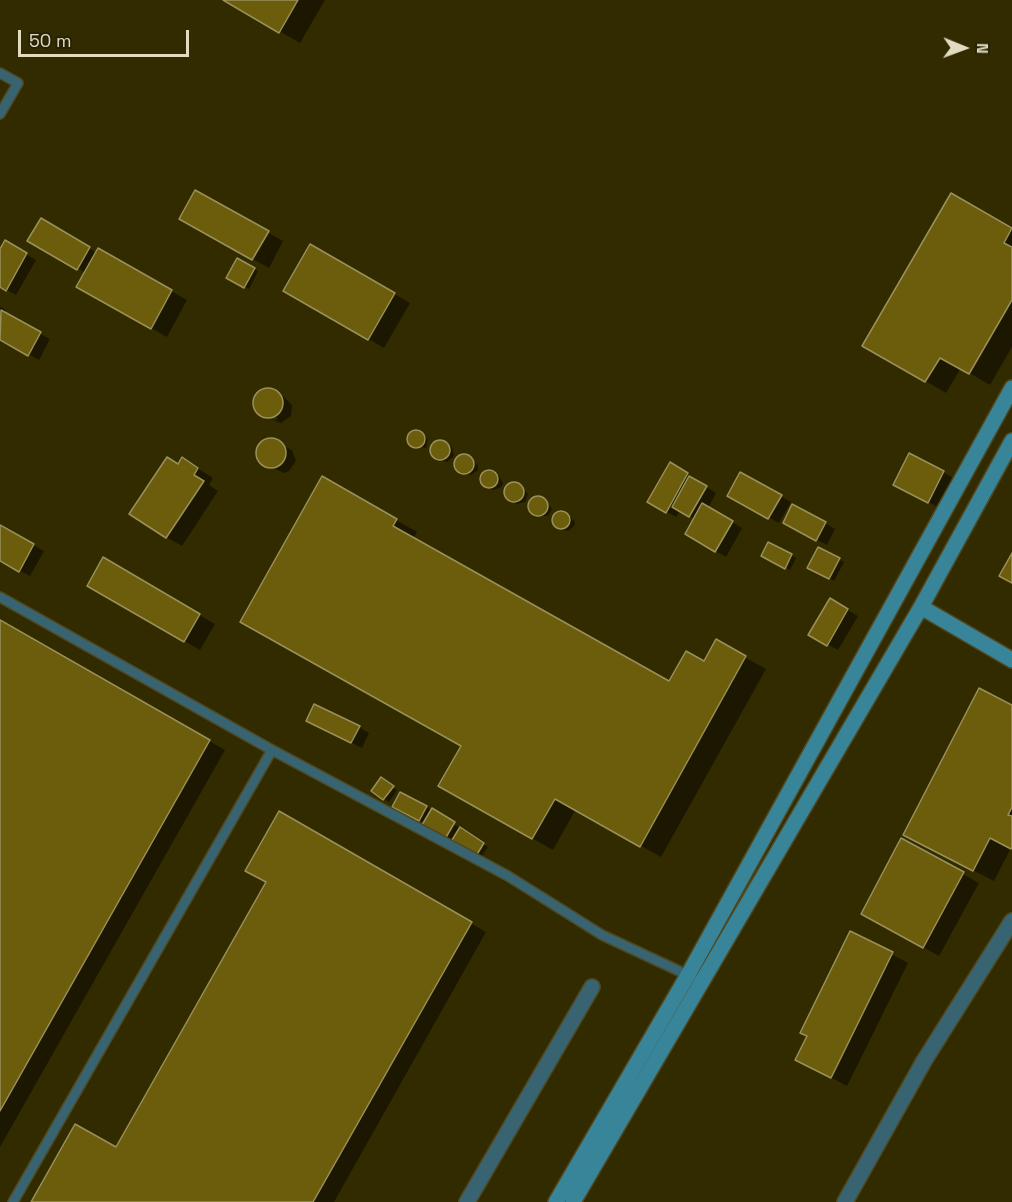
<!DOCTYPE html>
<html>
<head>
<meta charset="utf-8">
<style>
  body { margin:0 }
  #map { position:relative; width:1012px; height:1202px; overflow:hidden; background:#332b00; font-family:"Space Grotesk",sans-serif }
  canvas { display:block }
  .north { position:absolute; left:934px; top:18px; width:60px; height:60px; -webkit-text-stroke:4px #272205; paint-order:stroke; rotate:91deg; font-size:16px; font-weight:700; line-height:24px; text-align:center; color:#e1dcc0 }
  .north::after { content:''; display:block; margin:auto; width:21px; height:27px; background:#e1dcc0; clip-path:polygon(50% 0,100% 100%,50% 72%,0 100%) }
  .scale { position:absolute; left:18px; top:30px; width:171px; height:27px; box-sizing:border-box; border:3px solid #e1dcc0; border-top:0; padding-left:8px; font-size:18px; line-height:21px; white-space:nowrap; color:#e1dcc0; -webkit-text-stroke:4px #272205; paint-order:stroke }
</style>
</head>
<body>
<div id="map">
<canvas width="1012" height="1202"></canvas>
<div class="north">N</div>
<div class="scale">50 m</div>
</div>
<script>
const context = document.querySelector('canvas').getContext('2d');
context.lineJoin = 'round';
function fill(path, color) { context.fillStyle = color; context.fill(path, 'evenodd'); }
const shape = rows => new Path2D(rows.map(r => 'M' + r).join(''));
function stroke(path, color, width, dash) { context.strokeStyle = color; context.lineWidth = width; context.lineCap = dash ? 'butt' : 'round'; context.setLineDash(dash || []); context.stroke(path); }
const shadow = shape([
  [226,0,325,0,300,43],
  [195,192,283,241,269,268,181,219],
  [952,195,1012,230,1012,347,990,385,961,368,946,393,864,345],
  [41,220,97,253,98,250,187,300,167,337,78,287,86,273,29,241],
  [5,242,36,260,16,295,0,286,0,252],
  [311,246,410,303,384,348,285,290],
  [237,260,258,271,249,289,228,278],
  [0,307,6,310,4,314,50,339,39,360,0,339],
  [266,389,272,390,283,396,292,405,291,416,281,423,270,419,277,420,277,417,265,416,255,407,256,396],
  [415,431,428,439,426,448,412,445,409,442,408,437],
  [270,440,292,450,296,461,289,471,284,473,262,462,258,451,265,441],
  [443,442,452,447,454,456,447,462,434,457,431,447,434,444],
  [463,456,472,459,478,466,478,470,471,475,458,470,456,461],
  [183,459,213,478,209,485,218,491,182,546,166,537,179,465],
  [670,464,716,493,708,508,742,528,726,557,687,534,695,519,680,511,676,517,649,502],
  [485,472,494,473,499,476,503,483,501,487,494,490,485,486,482,483,482,475],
  [943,472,953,478,938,507,905,490],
  [741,474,791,502,779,523,729,496],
  [322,478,417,532,413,539,670,683,704,663,716,641,766,669,661,857,576,809,553,850,440,786,463,745],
  [512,484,522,487,528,494,525,502,516,504,505,494,505,490],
  [538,497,547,502,552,509,548,516,539,516,531,511,530,502],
  [564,512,575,522,574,526,568,531,559,528,553,521,556,514],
  [825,523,835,529,827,545,795,528],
  [0,526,44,551,30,576,0,560],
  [769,544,796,558,790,570,763,555],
  [819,549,844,562,834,581,809,568],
  [104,560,215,624,200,650,89,585],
  [830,600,858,616,838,650,810,635],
  [0,622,225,750,0,1147],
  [1012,707,1012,849,1011,848,994,881,926,846],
  [318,726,359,727,369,733,362,748],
  [386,782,397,790,389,802,373,791],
  [401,794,437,813,488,847,481,857,451,838,450,840,446,838,425,823,394,806],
  [279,814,486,932,334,1202,33,1202,117,1149,268,882],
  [902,840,979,883,939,956,878,922],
  [851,933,908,963,847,1086,813,1068,808,1036]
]);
const building = shape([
  [223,0,298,0,279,33,223,0],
  [195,190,269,231,252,260,179,219,195,190],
  [951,193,1012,228,1004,243,1012,247,1012,300,969,374,940,358,925,382,862,346,951,193],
  [41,218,90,247,77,270,27,241,41,218],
  [5,240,27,253,6,291,0,287,0,249,5,240],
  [310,244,395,293,368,340,283,291,310,244],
  [98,248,172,290,151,329,76,287,98,248],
  [237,258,255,268,244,288,226,278,237,258],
  [1,310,41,332,28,356,0,340,1,310],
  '253 403a15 15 0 1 1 30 0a15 15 0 1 1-30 0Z',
  '407 439a9 9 0 1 1 18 0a9 9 0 1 1-18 0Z',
  '256 453a15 15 0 1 1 30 0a15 15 0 1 1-30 0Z',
  '430 450a10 10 0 1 1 20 0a10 10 0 1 1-20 0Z',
  [909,453,944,471,928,503,893,485,909,453],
  '454 464a10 10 0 1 1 20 0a10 10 0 1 1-20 0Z',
  [167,457,178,464,182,457,198,468,194,475,204,481,166,538,129,514,167,457],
  [670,462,688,473,666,513,647,502,670,462],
  '480 479a9 9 0 1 1 18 0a9 9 0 1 1-18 0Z',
  [740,472,782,495,768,519,727,496,740,472],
  [322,476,397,519,393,526,669,681,686,651,704,661,716,639,746,656,640,847,555,799,532,839,438,786,461,746,240,622,322,476],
  [689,476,707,486,689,517,672,507,689,476],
  '504 492a10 10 0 1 1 20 0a10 10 0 1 1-20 0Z',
  '528 506a10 10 0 1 1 20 0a10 10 0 1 1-20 0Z',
  [702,503,733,521,715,552,685,534,702,503],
  [792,504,826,522,816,541,783,523,792,504],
  '552 520a9 9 0 1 1 18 0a9 9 0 1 1-18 0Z',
  [0,525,34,544,19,572,0,561,0,525],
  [768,542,792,554,785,569,761,556,768,542],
  [818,547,840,558,829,579,807,568,818,547],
  [1012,553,1012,583,999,576,1012,553],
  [103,557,200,614,184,642,87,586,103,557],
  [830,598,848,609,827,646,808,635,830,598],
  [0,620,210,740,0,1111,0,620],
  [979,688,1012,705,1012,807,1008,815,1012,816,1012,847,1011,849,990,838,973,871,903,835,979,688],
  [314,704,360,726,351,743,306,721,314,704],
  [381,777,394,786,383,800,371,791,381,777],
  [400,792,427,806,419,821,392,807,400,792],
  [432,808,455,822,445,839,422,825,432,808],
  [279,811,472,922,313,1202,31,1202,75,1124,116,1147,266,882,245,871,279,811],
  [460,827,484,843,476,856,452,840,460,827],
  [901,838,964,872,923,948,861,914,901,838],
  [850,931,893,952,831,1078,795,1060,807,1036,800,1033,850,931]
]);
const lane = shape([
  [0,73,18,83,0,114],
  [0,597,272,750,508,876,602,935,692,977],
  [13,1202,272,750]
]);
const street = shape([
  [467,1202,592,987],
  [845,1202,924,1061,1012,921]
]);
const secondary = shape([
  [921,607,1012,660],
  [556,1202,688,975,1012,388],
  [573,1202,921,607,1012,441]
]);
fill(shadow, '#0007');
fill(building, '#6b5d0c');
stroke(building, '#9a9059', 1.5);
stroke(lane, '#4f471f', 12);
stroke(street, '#4f471f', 18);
stroke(secondary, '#4f471f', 18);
stroke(lane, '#386471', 9);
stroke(street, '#386471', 15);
stroke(secondary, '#388498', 15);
</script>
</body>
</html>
